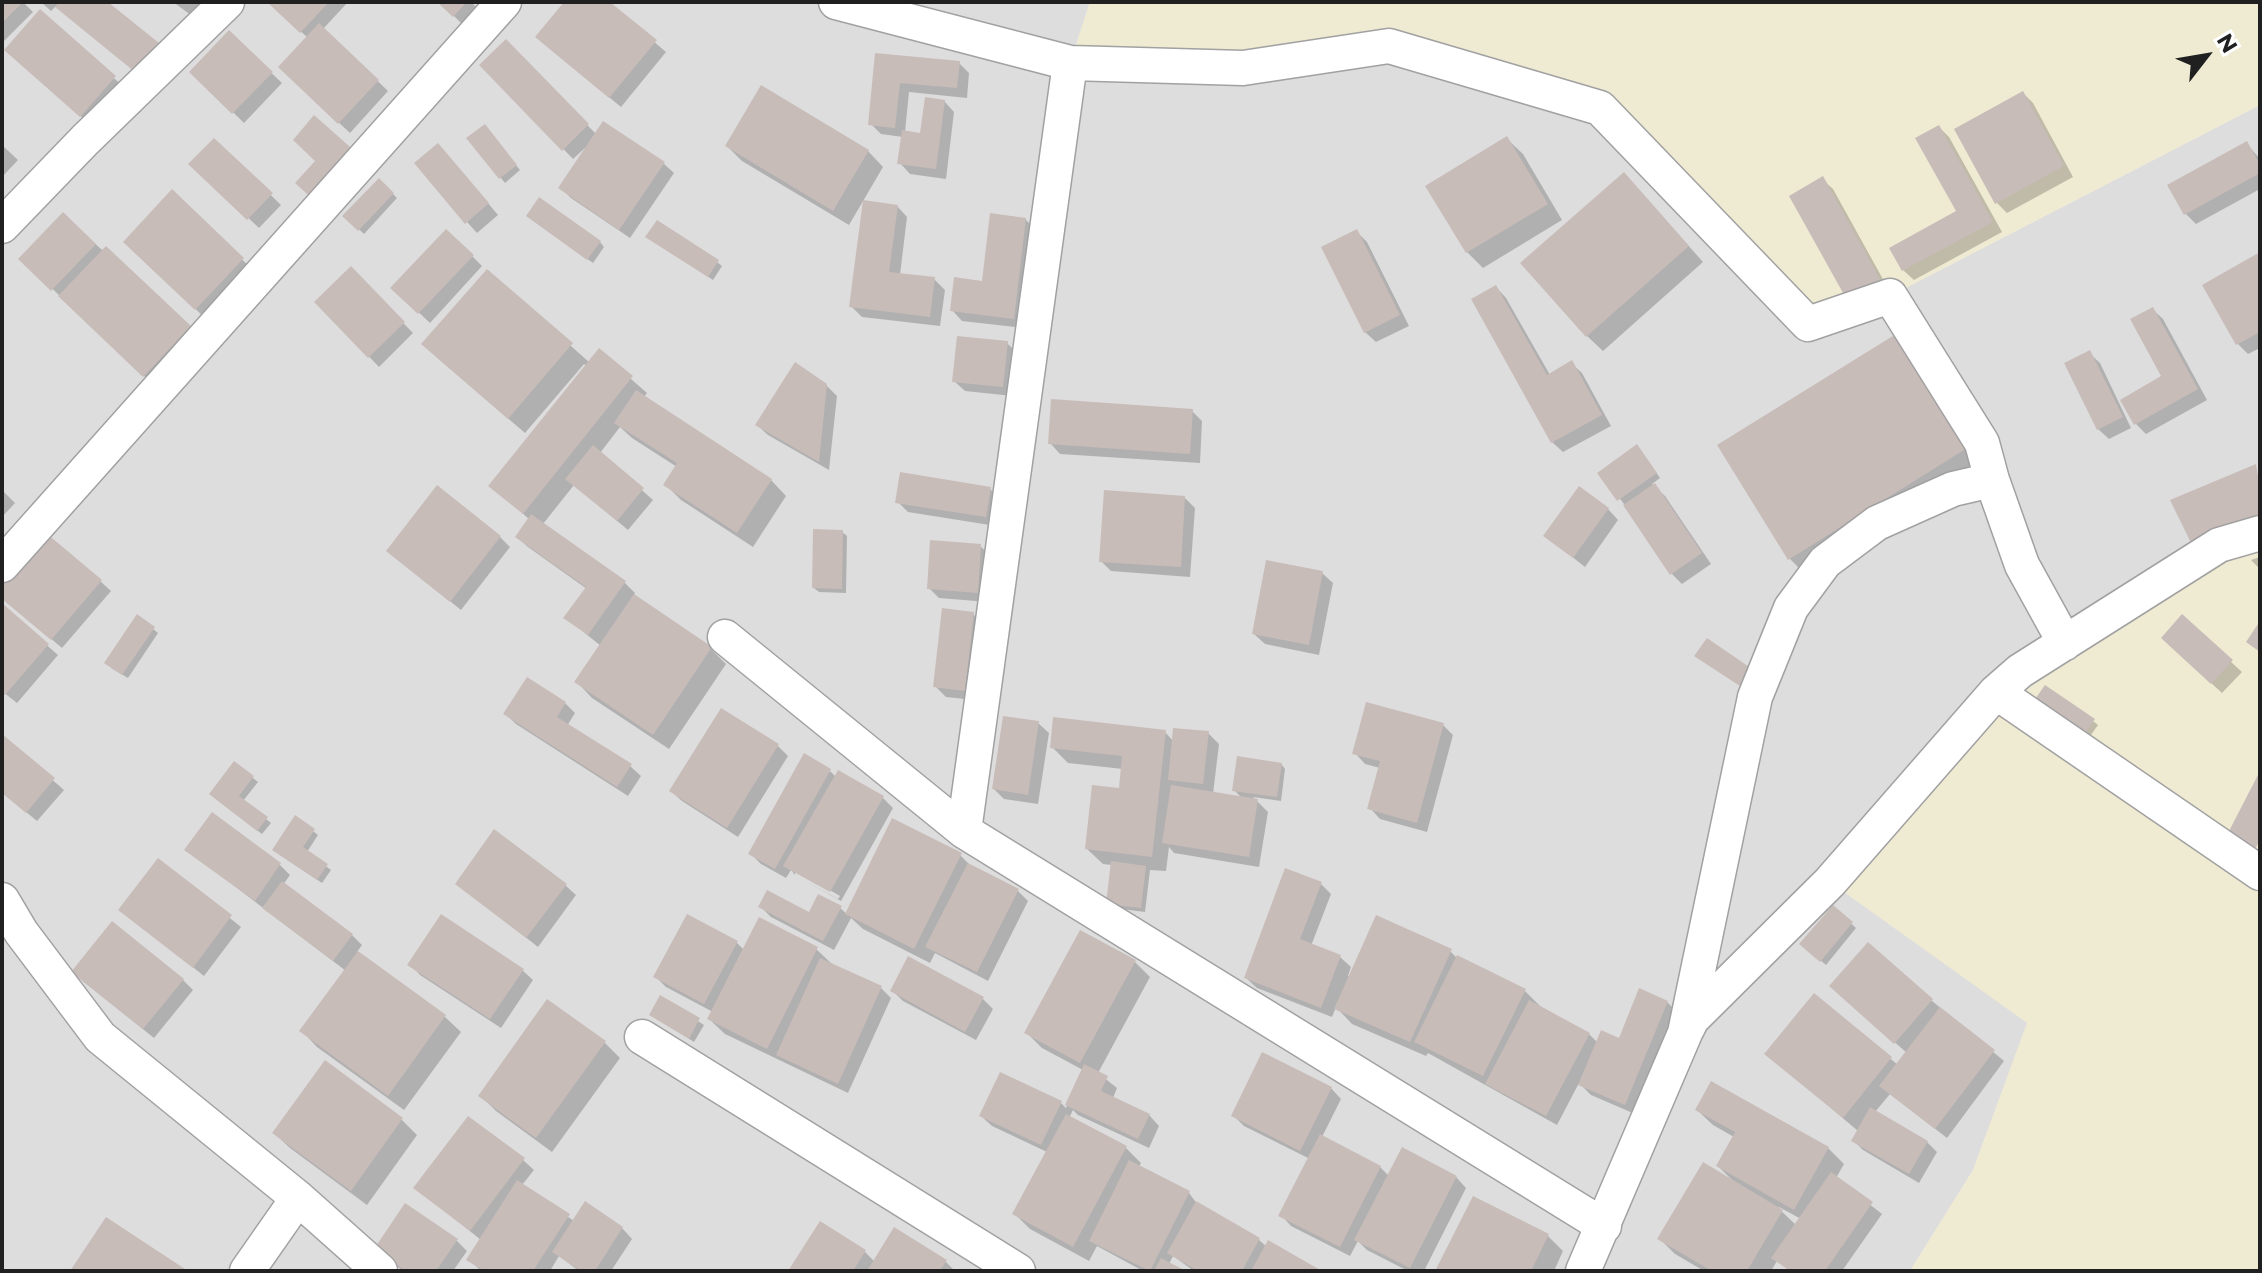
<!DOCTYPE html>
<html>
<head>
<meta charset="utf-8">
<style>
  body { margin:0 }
  #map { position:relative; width:2262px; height:1273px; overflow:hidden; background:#f0ebe6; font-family:Montserrat,sans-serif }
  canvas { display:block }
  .frame { position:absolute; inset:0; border:4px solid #202020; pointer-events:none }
  .north { position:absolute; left:2166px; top:16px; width:80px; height:80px; -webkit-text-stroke:6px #fff; paint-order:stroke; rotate:59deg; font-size:22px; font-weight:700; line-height:32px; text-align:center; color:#202020 }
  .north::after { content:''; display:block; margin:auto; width:28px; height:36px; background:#202020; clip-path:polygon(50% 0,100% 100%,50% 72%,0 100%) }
</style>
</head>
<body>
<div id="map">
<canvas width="2262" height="1273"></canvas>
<div class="frame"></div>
<div class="north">N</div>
</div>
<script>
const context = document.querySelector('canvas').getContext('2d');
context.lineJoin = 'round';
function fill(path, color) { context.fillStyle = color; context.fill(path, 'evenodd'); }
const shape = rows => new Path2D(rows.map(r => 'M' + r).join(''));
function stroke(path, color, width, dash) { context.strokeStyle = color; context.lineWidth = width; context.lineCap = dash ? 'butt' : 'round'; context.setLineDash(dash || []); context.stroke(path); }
const residential = shape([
  [2,2,1090,2,1070,63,1389,46,1600,108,1890,296,2260,105,2260,533,1830,882,2028,1022,1973,1170,1910,1271,2,1271]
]);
const farmland = shape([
  [1090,2,2260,2,2260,105,1890,296,1808,324,1599,108,1389,46,1070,63],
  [2260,533,2260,1271,1910,1271,1973,1170,2027,1023,1830,882,1996,692]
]);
const shadow = shape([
  [2,2,23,2,33,12,2,43],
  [41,2,105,2,168,55,147,81,56,6,51,11],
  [173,2,206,2,195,18],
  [269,2,348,2,323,29,388,91,350,133,291,78,308,38],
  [440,2,471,2,479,10,464,26],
  [566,2,607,2,666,52,621,107,548,47],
  [40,12,125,88,92,126,17,60],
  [229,33,282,83,244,123,192,72],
  [506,42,596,134,663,163,674,173,630,238,571,198,561,188,586,147,573,159,482,65],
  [877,56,959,63,969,73,967,98,909,92,905,132,922,135,944,101,954,112,946,179,910,174,900,163,903,137,881,134,871,124],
  [2023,93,2033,103,2073,177,2007,213,1997,203],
  [1939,127,1949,137,2002,232,1914,280,1903,270,1959,212],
  [489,132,520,170,505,183,469,139],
  [1507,139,1523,154,1562,220,1483,268,1467,252],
  [214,140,281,205,259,228,191,164],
  [2247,144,2260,159,2260,189,2196,224,2185,213],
  [2,145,18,160,2,177],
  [727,146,868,151,883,167,849,225,742,161],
  [448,156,498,215,477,233,467,222],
  [1822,179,1833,189,1890,292,1859,309],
  [379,180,397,198,364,234,345,216],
  [1639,190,1703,262,1603,351,1587,336],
  [172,192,253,270,206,319,126,242],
  [897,206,907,217,900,275,934,279,945,290,940,326,862,317,851,306],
  [63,215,205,342,160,391,21,259],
  [1025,219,1036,230,1024,328,962,321,952,310,984,283],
  [533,220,600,242,604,247,593,263],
  [1357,232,1367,242,1409,326,1376,342,1365,332],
  [653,241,717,262,722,266,713,280],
  [2260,255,2260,348,2248,354,2238,344,2205,285],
  [472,256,482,266,430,323,393,288],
  [351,269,413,333,379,367,317,302],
  [487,271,590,363,599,351,647,393,644,397,771,480,786,496,753,547,681,500,665,484,677,467,632,438,620,427,600,453,653,500,628,530,574,485,543,524,625,583,635,593,633,596,711,649,726,664,669,749,592,698,577,682,601,646,566,618,587,589,528,547,517,537,530,520,491,485,586,366,584,364,525,433,439,359],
  [1496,287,1506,298,1550,375,1571,363,1582,373,1611,426,1563,452,1552,442],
  [2152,309,2163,319,2207,400,2146,434,2136,424,2164,377],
  [1896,336,1985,468,1809,578,1789,558],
  [1007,343,1018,354,1013,396,965,391,954,381],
  [2089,353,2100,363,2131,428,2109,439,2098,429],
  [826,385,837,396,829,470,768,435,757,425],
  [1192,411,1202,421,1200,463,1060,454,1050,443],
  [1641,451,1660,478,1652,484,1665,496,1711,564,1682,584,1672,574,1624,504,1600,473],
  [990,489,1000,499,996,526,908,512,898,502],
  [2,490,15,503,2,517],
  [1185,498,1195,508,1190,577,1111,571,1101,561],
  [1608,509,1618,520,1585,567,1546,536],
  [842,532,847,536,846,593,819,592,814,588],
  [500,537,510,547,461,610,388,551],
  [980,546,991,556,988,602,939,598,929,588],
  [2260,557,2260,569,2251,560],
  [1322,573,1333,583,1319,655,1265,644,1254,634],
  [100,581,111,591,62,648,2,597,2,588],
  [2,606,58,655,17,703,2,691],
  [973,614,983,624,974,700,946,697,935,686],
  [153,629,158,633,128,678,111,668],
  [2173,648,2231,662,2242,672,2222,693],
  [565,703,575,713,567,726,630,766,641,776,628,796,516,724,506,714],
  [2031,708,2093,721,2098,725,2083,746],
  [722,710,778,746,788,756,738,837,682,801,671,791],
  [1038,723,1049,733,1038,804,1004,799,994,789],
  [1443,725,1453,735,1427,832,1380,819,1370,808,1380,768,1365,764,1355,753],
  [1165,732,1174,742,1208,733,1219,744,1213,794,1243,799,1234,790,1281,764,1285,769,1281,801,1253,797,1268,812,1259,867,1174,853,1169,847,1166,871,1150,870,1145,912,1113,908,1112,865,1103,864,1087,849,1120,790,1123,769,1068,763,1052,747],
  [2,736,64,790,37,821,2,792],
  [235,764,258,782,243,801,271,823,262,834,216,799],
  [830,771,836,777,839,772,883,798,893,808,841,901,796,876,838,899,840,896,795,870,795,875,791,870,786,878,761,864,751,854],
  [212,815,280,865,290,875,283,885,352,935,362,945,357,952,445,1017,461,1032,404,1110,317,1047,302,1031,346,971,187,850],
  [296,818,318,835,307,852,331,870,322,883,279,854],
  [960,855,973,868,1018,891,1028,901,988,981,935,953,930,963,863,929,851,918,834,950,771,917,761,907,810,915,840,908,847,914],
  [159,861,241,927,204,976,121,910],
  [457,883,565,885,576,895,538,947],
  [1321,884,1331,894,1311,946,1340,957,1351,967,1348,976,1351,977,1450,951,1457,958,1525,991,1540,1006,1589,1034,1598,1043,1620,1040,1667,1002,1678,1013,1635,1114,1591,1095,1579,1083,1557,1125,1428,1053,1426,1056,1352,1024,1336,1007,1332,1017,1257,988,1246,978],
  [1833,907,1856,928,1826,965,1807,949],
  [736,942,744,950,816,949,832,964,881,988,891,998,848,1093,725,1034,709,1019,713,1012,666,987,656,977],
  [1135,962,1150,977,1098,1073,1117,1088,1113,1098,1149,1115,1159,1126,1149,1148,1078,1115,1073,1110,1069,1118,1126,1148,1141,1163,1139,1167,1189,1193,1198,1205,1259,1240,1267,1247,1318,1271,1194,1271,1173,1256,1169,1264,1182,1271,1143,1271,1097,1246,1089,1261,1030,1229,1015,1214,1047,1152,992,1126,981,1116,1061,1103,1066,1108,1083,1070,1042,1048,1027,1033],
  [410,964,522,970,533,980,501,1028,420,975],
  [183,980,193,990,154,1038,84,982],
  [892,990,983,999,993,1009,976,1040,903,1001],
  [1814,996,1898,1065,1907,1053,1842,996,1931,1000,2004,1061,1947,1138,1890,1094,1875,1112,1927,1142,1937,1152,1919,1183,1863,1150,1853,1140,1858,1131,1767,1054],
  [661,998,704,1025,694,1042,652,1015],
  [604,1042,620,1058,552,1152,496,1111,480,1095],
  [325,1063,402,1120,417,1135,367,1205,290,1148,274,1133],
  [1331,1088,1341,1099,1322,1137,1380,1167,1389,1176,1456,1177,1466,1188,1424,1271,1408,1271,1367,1250,1358,1241,1350,1256,1291,1226,1281,1215,1310,1159,1244,1126,1233,1115],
  [1697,1110,1828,1148,1844,1164,1836,1178,1882,1214,1842,1271,1794,1271,1777,1261,1771,1271,1704,1271,1675,1254,1660,1239,1732,1180,1718,1166,1734,1137,1713,1125],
  [1779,1207,1801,1219,1796,1225,1778,1208],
  [523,1160,534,1170,522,1185,574,1221,622,1228,632,1239,611,1271,579,1271,559,1256,550,1271,481,1271,469,1259,481,1240,416,1188],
  [821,1224,865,1252,875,1262,946,1262,955,1271,791,1271],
  [1548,1236,1563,1251,1554,1271,1437,1271],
  [457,1241,467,1251,453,1271,404,1271,387,1260]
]);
const building = shape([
  [2,2,23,2,2,23],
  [59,2,108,2,159,43,135,72,55,7],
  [267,2,329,2,300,33],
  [437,2,467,2,453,17],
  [564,2,610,2,657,40,609,98,535,37],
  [40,9,116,76,80,117,4,50],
  [319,23,379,80,338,124,278,67],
  [229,30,273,72,232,114,189,72],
  [506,39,589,124,562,151,479,65],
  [875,53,960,61,957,88,900,83,895,128,868,125],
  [761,85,869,150,833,211,725,146],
  [2023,91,2064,166,1995,204,1954,129],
  [925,97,945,100,936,169,897,164,902,130,920,133],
  [314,115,358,154,316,202,295,183,315,161,293,140],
  [603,121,665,162,619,230,558,188],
  [485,124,517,165,499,179,466,138],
  [1939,125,1993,222,1902,271,1889,248,1956,211,1915,138],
  [1507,136,1548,204,1466,253,1425,186],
  [214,138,273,193,247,220,188,164],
  [2247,141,2260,165,2260,173,2184,215,2167,185],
  [438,143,489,203,465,224,414,163],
  [1624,172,1689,246,1586,337,1520,263],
  [1823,176,1881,281,1847,300,1789,196],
  [379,178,394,193,358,231,342,216],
  [172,189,244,258,195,310,123,242],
  [539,197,601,241,587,260,526,216],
  [863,200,898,205,889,272,935,277,930,317,849,307],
  [63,212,96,244,51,291,18,259],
  [990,213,1026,218,1014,319,950,311,954,277,982,281],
  [657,220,719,260,708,277,645,237],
  [446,229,474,255,418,314,390,288],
  [1357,229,1400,315,1364,333,1321,247],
  [106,246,191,326,143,377,58,296],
  [2260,252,2260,332,2236,345,2202,285],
  [351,266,405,322,368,358,314,302],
  [487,269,573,343,508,419,421,344],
  [1496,285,1547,375,1572,360,1602,415,1551,443,1471,299],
  [2153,307,2198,389,2134,425,2120,400,2161,376,2130,319],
  [1896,334,1967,448,1788,560,1717,445],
  [957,336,1008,341,1003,387,952,382],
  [599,348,633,376,523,514,488,486],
  [2090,350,2123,417,2097,430,2064,363],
  [795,362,827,384,819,462,755,425],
  [636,390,772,479,737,533,663,485,677,463,614,423],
  [1051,399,1193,409,1190,454,1048,444],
  [1637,444,1657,473,1617,501,1597,473],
  [593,445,644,488,617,521,565,479],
  [2256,464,2260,489,2260,521,2196,553,2170,500],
  [900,472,991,487,986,517,895,503],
  [1655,483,1702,553,1670,575,1623,505],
  [437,485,501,536,450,602,386,551],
  [1579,486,1609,508,1573,558,1543,536],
  [1104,490,1185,496,1181,567,1099,562],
  [531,514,626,581,588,635,563,618,586,587,515,537],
  [813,529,843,530,842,589,812,588],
  [46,533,102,580,51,640,2,599,2,585],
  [930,540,981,544,978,593,927,589],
  [1266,560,1323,571,1309,645,1252,634],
  [634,594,712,647,653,735,574,682],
  [2,603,49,644,5,695,2,692],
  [942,608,974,612,965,691,933,687],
  [137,614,155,627,122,675,104,663],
  [2182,614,2233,660,2211,684,2161,638],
  [2260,621,2260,652,2246,642],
  [1707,638,1758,673,1746,690,1694,656],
  [527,677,566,702,557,717,632,764,617,787,503,714],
  [2045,685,2095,719,2078,743,2028,709],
  [1366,702,1444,723,1417,823,1367,809,1380,761,1352,754],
  [721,708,779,744,727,828,669,791],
  [1003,716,1039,721,1028,795,992,789],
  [1053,717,1166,730,1152,857,1085,849,1092,785,1119,788,1122,756,1050,748],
  [1173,728,1209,731,1203,784,1168,780],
  [2,734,55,778,26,813,2,793],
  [804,753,831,769,775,869,748,854],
  [1237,756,1282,763,1277,797,1232,791],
  [234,761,254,776,239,796,268,817,257,831,209,794],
  [838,770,884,796,830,892,783,866],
  [2260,771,2260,839,2255,850,2227,835],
  [1171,785,1258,799,1249,857,1162,843],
  [212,812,281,863,255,901,184,850],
  [295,815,315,829,303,847,328,864,317,880,272,850],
  [892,818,962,853,914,949,845,914],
  [494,829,567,884,526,938,455,884],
  [158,858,232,915,193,968,118,910],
  [1111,861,1146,866,1141,908,1106,904],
  [968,863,1019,889,977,972,925,947],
  [1285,868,1322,882,1300,939,1341,955,1321,1008,1244,978],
  [282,881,353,934,333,961,262,908],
  [767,890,809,912,818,894,842,906,823,941,758,907],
  [1833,905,1853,922,1820,962,1799,944],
  [441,914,524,969,490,1019,407,965],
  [687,914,738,941,704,1004,653,977],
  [1376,915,1452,949,1410,1042,1334,1009],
  [759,917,818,947,767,1049,707,1019],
  [112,921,184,979,143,1029,71,972],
  [1080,930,1136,960,1080,1063,1024,1033],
  [1868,942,1933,999,1894,1044,1829,986],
  [358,951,446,1015,388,1096,299,1031],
  [1457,955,1526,989,1483,1076,1414,1042],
  [908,956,984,997,965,1032,890,991],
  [820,958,882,986,838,1084,776,1055],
  [1639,988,1668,1001,1625,1105,1578,1085,1601,1030,1619,1038],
  [1814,993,1892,1057,1843,1118,1764,1054],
  [660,995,700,1018,689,1039,649,1015],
  [547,999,606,1041,536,1138,478,1096],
  [1529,1000,1590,1033,1546,1116,1485,1084],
  [1940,1007,1995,1050,1935,1129,1879,1086],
  [1262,1052,1332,1087,1300,1151,1231,1116],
  [325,1060,403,1118,351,1191,272,1133],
  [1084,1064,1108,1076,1101,1091,1150,1114,1138,1139,1065,1105],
  [1000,1072,1062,1101,1041,1145,979,1116],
  [1711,1081,1829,1147,1794,1210,1716,1166,1735,1132,1695,1110],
  [1870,1107,1928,1141,1909,1174,1851,1141],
  [1066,1114,1127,1146,1073,1247,1012,1214],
  [468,1116,525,1158,470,1231,413,1188],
  [1320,1134,1381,1166,1340,1247,1278,1216],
  [1402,1147,1457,1176,1410,1268,1354,1240],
  [1129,1160,1190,1191,1150,1271,1089,1241],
  [1703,1162,1783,1210,1747,1271,1712,1271,1657,1239],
  [1831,1172,1873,1202,1825,1271,1790,1271,1771,1258],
  [517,1180,570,1214,533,1271,484,1271,466,1260],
  [1473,1196,1549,1234,1531,1271,1435,1271],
  [585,1201,623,1227,595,1271,581,1271,552,1252],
  [1196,1201,1260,1238,1242,1271,1198,1271,1167,1253],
  [405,1203,458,1239,436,1271,406,1271,374,1249],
  [106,1217,188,1271,70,1271],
  [820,1221,866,1250,853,1271,788,1271],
  [894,1227,947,1260,940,1271,867,1271],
  [1268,1240,1322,1271,1251,1271],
  [1161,1258,1186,1271,1154,1271]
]);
const minor = shape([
  [836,2,1070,63,1243,68,1389,46,1600,108,1808,324,1890,296,1982,443,1992,480,2022,565,2065,643],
  [2,226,85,140,227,2],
  [2,565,504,2],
  [725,637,964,831,1604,1226],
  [1996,692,2260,873],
  [964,831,1070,63],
  [2,900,21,932,100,1037,298,1198,380,1271],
  [1687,1029,1692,1019,1830,882,1996,692,2020,671,2219,545,2260,533],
  [642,1037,1018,1271],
  [247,1271,298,1198],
  [1583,1271,1685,1033,1755,697,1791,608,1825,562,1877,523,1953,489,1992,480]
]);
fill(residential, '#dedddd');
fill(farmland, '#efead2');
fill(shadow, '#0003');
fill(building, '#c8bcb9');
stroke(minor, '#a1a1a1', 37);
stroke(minor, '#fff', 34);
</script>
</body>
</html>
